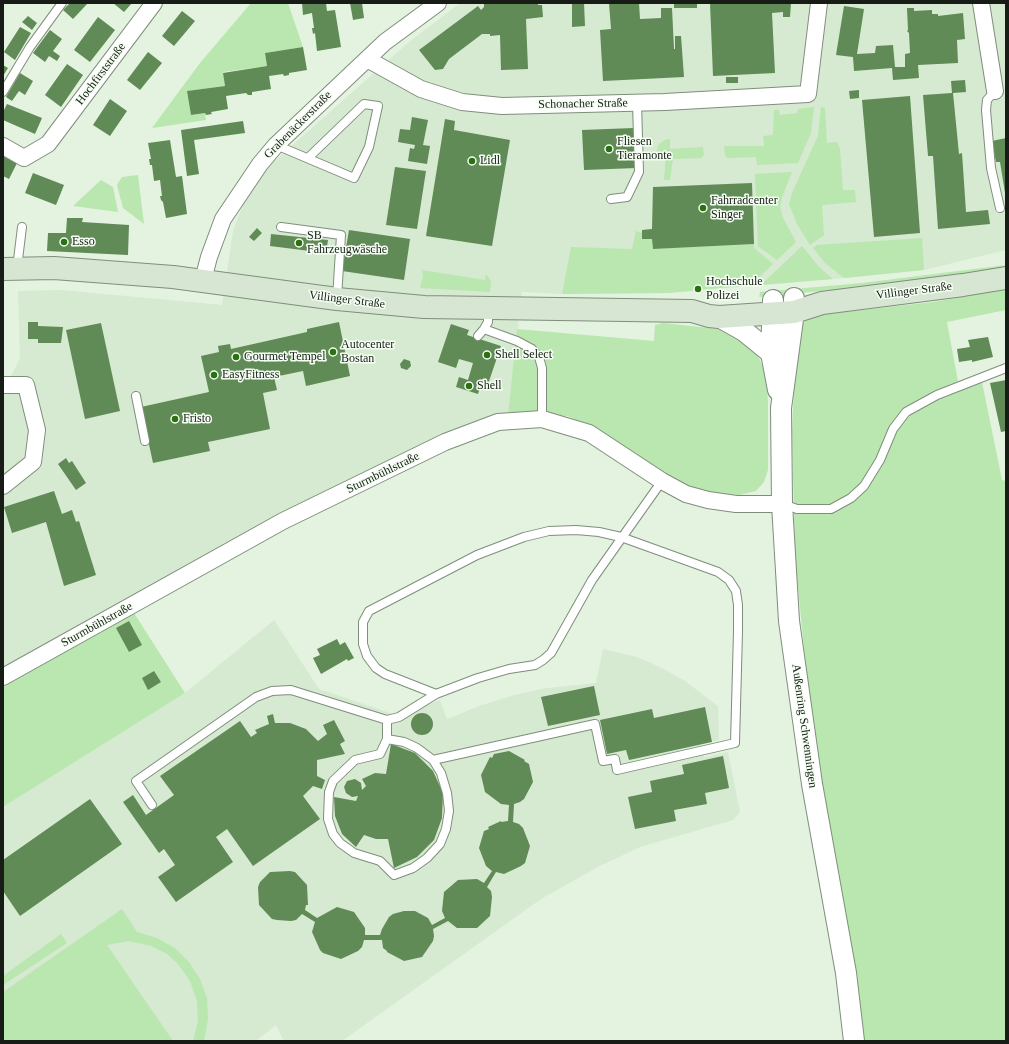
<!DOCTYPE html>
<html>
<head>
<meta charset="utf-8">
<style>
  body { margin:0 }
  #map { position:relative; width:1009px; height:1044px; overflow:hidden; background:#e3f3df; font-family:Georgia,serif }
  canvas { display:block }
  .frame { position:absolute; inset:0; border:4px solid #171d16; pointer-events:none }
</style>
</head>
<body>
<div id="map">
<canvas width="1009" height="1044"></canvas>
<div class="frame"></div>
</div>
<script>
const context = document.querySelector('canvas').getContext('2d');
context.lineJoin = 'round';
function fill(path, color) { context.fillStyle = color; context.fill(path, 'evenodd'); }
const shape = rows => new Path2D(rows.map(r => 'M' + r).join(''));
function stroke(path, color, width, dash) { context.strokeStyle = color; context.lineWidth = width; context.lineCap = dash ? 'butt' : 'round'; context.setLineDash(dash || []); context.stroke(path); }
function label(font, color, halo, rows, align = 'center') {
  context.font = font + ' Georgia,serif'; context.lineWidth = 3; context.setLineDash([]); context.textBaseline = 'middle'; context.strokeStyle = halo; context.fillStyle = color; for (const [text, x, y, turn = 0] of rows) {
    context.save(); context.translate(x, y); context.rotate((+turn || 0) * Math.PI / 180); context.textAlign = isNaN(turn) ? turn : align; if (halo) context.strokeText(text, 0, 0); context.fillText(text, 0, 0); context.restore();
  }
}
const built = shape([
  [460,3,1006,3,1006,250,924,270,844,278,669,293,562,294,522,292,508,415,367,484,134,613,3,680,3,385,7,384,20,358,18,291,61,290,222,305,233,231,245,199,270,165,409,42],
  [274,620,319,689,393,714,417,699,422,707,440,700,447,719,479,706,518,694,547,688,596,683,603,649,637,657,662,668,685,681,718,706,719,740,701,744,704,757,728,752,740,812,733,820,640,847,598,867,541,899,342,1041,284,1041,276,1025,256,1041,3,1041,3,807,185,693]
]);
const green = shape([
  [251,3,288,3,303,47,265,53,267,66,223,72,225,86,187,91,191,115,205,113,206,120,152,128,200,63],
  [814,107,811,133,798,163,757,165,756,157,727,158,725,155,724,146,764,146,763,136,773,135,774,110,779,110,780,115,797,113,798,109],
  [821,107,825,108,827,143,837,142,840,149,843,190,855,190,856,202,822,205,824,235,810,245,797,224,789,204,792,193,818,136],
  [670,139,670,149,703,147,704,155,701,158,673,159,670,180,664,180,666,154,656,153,659,144,665,140],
  [792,172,782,197,780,207,783,218,796,242,777,260,758,246,755,174],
  [138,175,144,224,123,208,117,185,122,177],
  [101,180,113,187,118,212,73,206],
  [636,231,642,233,642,239,652,239,653,249,754,244,754,248,773,264,751,285,669,293,562,294,571,247,632,249],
  [922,238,924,270,844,278,825,263,813,248,817,245],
  [802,246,819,267,833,279,761,285],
  [1006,265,1006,269,914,282,759,297,760,292,862,283],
  [422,270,485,280,486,274,491,281,490,292,420,288,423,277],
  [1006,289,1006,310,947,322,959,387,982,382,1002,480,1006,481,1006,1041,862,1041,814,753,795,555,792,433,796,339,799,329,805,321,819,315,933,302],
  [663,323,719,329,735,334,750,345,759,358,766,374,768,402,768,470,764,482,756,491,739,495,708,493,686,487,587,424,567,416,508,415,517,329,654,341,655,325],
  [134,613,185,693,3,807,3,677],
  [122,909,137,932,157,938,175,948,189,962,200,979,207,998,208,1019,204,1041,193,1041,198,1021,197,1001,190,981,178,964,167,954,151,946,129,941,107,945,173,1041,3,1041,3,992],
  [61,934,67,943,3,985,3,976]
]);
const building = shape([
  [70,3,88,3,73,19,63,10],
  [113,3,132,3,124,12],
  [302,3,326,3,327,11,335,10,341,47,317,51,315,33,313,34,312,28,314,28,312,13,303,15],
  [350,3,362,3,364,18,353,20],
  [484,3,538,3,538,5,542,5,543,17,526,19,528,69,501,70,500,35,490,36,490,34,482,34,449,59,443,69,435,70,419,50,478,6,481,10,484,7],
  [572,3,584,3,585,26,572,27],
  [609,3,639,3,640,19,661,18,661,8,672,8,674,49,675,49,675,36,681,36,684,77,603,81,600,30,611,29],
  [674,3,697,3,697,8,674,8],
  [710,3,791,3,790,17,783,17,783,12,772,13,775,73,713,76],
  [844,6,864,9,857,54,875,53,876,46,893,45,895,67,905,67,905,54,910,53,909,33,907,31,908,30,907,8,914,8,914,11,932,10,932,14,938,14,938,16,963,13,965,39,957,40,958,63,918,65,919,78,893,80,892,68,854,71,853,57,836,55],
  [182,11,195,21,174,46,162,36],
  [28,16,37,23,32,30,22,22],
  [98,17,115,30,90,62,74,50],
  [20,27,31,33,15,60,4,52],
  [50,30,62,39,53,51,60,56,57,61,49,56,45,62,33,53],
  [303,47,307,70,289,73,289,75,284,76,283,74,269,76,271,89,252,92,252,95,248,95,246,93,226,96,228,109,211,112,212,114,206,115,205,113,191,115,187,91,225,86,223,73,267,66,265,53],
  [148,52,162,63,140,90,127,80],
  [67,64,83,75,61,107,45,95],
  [3,65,8,68,3,76],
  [20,73,33,81,25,95,19,91,12,101,6,97],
  [726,77,738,77,738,83,726,83],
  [965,80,966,92,953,93,959,154,962,153,966,212,988,210,990,224,938,229,933,156,928,156,923,95,952,93,951,81],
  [859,90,859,98,850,99,849,91],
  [910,96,920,233,874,237,862,100],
  [110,99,127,111,110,136,93,125],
  [7,104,42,118,35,134,3,120,3,112],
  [412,117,428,120,423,145,430,146,427,164,408,161,410,148,414,149,415,145,398,142,400,129,410,130],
  [445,119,455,121,454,130,510,140,492,246,426,236],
  [243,121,245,133,194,140,199,174,187,176,181,130],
  [634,128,636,168,584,170,582,130],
  [1006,138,1006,193,1005,193,1000,162,996,162,992,141],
  [170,140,176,177,182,176,187,214,166,218,163,202,161,200,160,196,162,196,160,180,154,181,152,165,150,165,149,159,151,159,148,143],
  [3,156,17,163,9,179,3,176],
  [395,167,426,171,417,229,386,225],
  [33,173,64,185,56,205,25,193],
  [752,183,754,244,653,249,652,239,642,239,642,230,652,229,653,187],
  [67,218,83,218,82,222,129,225,128,255,47,251,48,233,66,233],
  [257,228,262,233,254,241,249,237],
  [349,230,410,239,404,280,342,271],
  [271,234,328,240,326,253,270,246],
  [28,322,38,322,38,326,63,327,61,343,38,343,38,339,28,339],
  [339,322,350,376,306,386,303,371,274,377,277,390,263,393,270,429,208,442,210,451,153,463,141,407,209,392,201,356,219,352,218,346,230,344,231,349,307,332,307,329],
  [101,323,120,411,85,419,66,330],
  [451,324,469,330,467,335,501,346,487,387,481,384,478,394,456,387,459,377,468,380,473,363,459,359,456,368,438,362],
  [988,337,993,357,972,362,972,360,959,362,957,349,970,347,968,340],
  [404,359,410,361,411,366,407,370,401,368,400,364],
  [1006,380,1006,431,1001,432,990,383],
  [66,458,69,463,72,461,86,483,76,490,58,464],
  [54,491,62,514,72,510,76,522,79,521,96,575,64,586,46,522,12,533,4,507],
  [129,621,142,645,129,652,116,628],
  [337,639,340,645,345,642,354,658,348,661,347,659,321,674,313,658,320,655,317,649],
  [154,671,161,682,148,690,142,678],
  [594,686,600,715,548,726,541,697],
  [705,707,712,742,629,760,626,750,607,754,600,720,652,709,654,718],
  '411 724a11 11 0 1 1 22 0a11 11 0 1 1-22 0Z',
  [273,714,275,723,290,723,306,729,318,741,327,734,323,725,334,720,345,741,340,744,345,754,317,760,317,776,325,780,322,789,313,786,303,796,320,819,253,866,227,829,216,837,233,862,176,902,158,877,175,865,164,849,159,853,123,802,133,795,146,815,174,795,160,776,240,721,251,737,257,733,255,730,269,724,267,716],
  [391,744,415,753,433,771,443,793,442,818,434,840,417,857,394,868,388,839,376,839,364,835,356,847,342,834,335,816,334,797,356,801,358,796,352,797,346,793,344,787,347,781,355,779,361,783,362,790,366,786,362,779,375,773,386,774],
  [509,751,525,760,524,761,529,764,533,782,524,799,520,802,514,804,513,822,519,824,523,828,530,846,525,863,521,866,504,874,496,872,487,887,491,891,492,897,490,916,477,928,457,928,448,921,433,929,434,936,433,941,422,957,404,961,387,952,387,951,383,948,382,940,364,940,362,947,358,951,341,959,323,953,320,950,312,932,315,922,302,914,296,920,291,921,277,920,272,919,259,905,258,887,260,882,270,872,290,871,295,872,307,885,308,905,306,905,305,910,317,918,337,907,354,912,365,928,365,935,380,935,382,929,389,917,393,914,404,911,415,911,428,918,432,925,445,918,442,911,444,892,458,880,477,879,484,883,492,871,486,866,479,848,484,831,489,829,488,827,501,821,501,822,508,821,509,805,501,804,485,792,481,775,490,757,492,758,494,754],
  [723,756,729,788,705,793,707,804,674,810,676,821,635,829,628,797,652,792,650,781,684,774,682,765],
  [90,799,122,844,20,916,3,891,3,860]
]);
const service = shape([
  [995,91,987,100,986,110,991,168,1000,208],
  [3,92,30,47,62,3],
  [276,145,354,178,369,147,378,106,364,104,308,158],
  [611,199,627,197,639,172,637,103],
  [281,227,341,235,337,298],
  [17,268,22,227],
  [484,329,517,341,532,349,539,357,542,368,542,419],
  [478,336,484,329,488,322,488,309],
  [136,396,145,441],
  [783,504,797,509,831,509,851,498,864,486,880,460,893,429,906,412,937,395,1006,368],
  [387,739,380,754,355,760,333,781,329,792,328,819,333,834,340,843,354,853,380,861,394,875,413,868,427,858,440,844,446,829,449,811,447,793,441,773,433,760,417,748,404,742,387,739,387,720],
  [433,760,595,724,603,761,615,759,617,770,735,743,738,632,738,605,736,591,729,580,718,572,621,537,599,532,576,530,549,531,524,537,477,555,369,611,363,622,363,644,367,656,376,668,385,674,436,694],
  [152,805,136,781,256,697,272,691,291,690,387,720,399,717,436,694,478,678,509,669,535,665,543,660,551,653,592,580,662,481]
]);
const minor = shape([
  [981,3,995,91],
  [367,59,421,89,462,102,502,106,665,102,808,94,819,3],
  [3,146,24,158,48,144,154,3],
  [203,280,209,257,223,219,260,164,276,145,385,42,438,3],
  [3,385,26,385,37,430,33,462,3,486],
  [3,677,283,521,445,442,498,422,542,419,589,433,662,481,686,494,708,500,736,504,782,504]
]);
const tertiary = shape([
  [794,298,794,312,781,408,782,504,789,621,812,784,846,973,854,1041],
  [773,300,771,353,778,390],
  [719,317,744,331,771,353]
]);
const secondary = shape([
  [3,269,54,268,173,277,337,299,424,307,692,311,709,316,719,317,794,312,822,303,963,285,1006,278]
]);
const markers = [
  [609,149,4,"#297112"],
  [472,161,4,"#297112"],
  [703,208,4,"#297112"],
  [64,242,4,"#297112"],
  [299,243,4,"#297112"],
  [698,289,4,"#297112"],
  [333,352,4,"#297112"],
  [487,355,4,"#297112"],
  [236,357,4,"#297112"],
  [214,375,4,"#297112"],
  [469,386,4,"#297112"],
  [175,419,4,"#297112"]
];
const streetNames = [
  ["Hochfirststraße",101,74,-53],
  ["Schonacher Straße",583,104,-1],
  ["Grabenäckerstraße",298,125,-45],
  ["Villinger Straße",914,291,-7],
  ["Villinger Straße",347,300,7],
  ["Sturmbühlstraße",383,473,-26],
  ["Sturmbühlstraße",97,625,-29],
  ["Außenring Schwenningen",804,726,82]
];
const poiNames = [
  ["Fliesen",617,142],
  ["Tieramonte",617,156],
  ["Lidl",480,161],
  ["Fahrradcenter",711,201],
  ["Singer",711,215],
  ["SB",307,236],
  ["Fahrzeugwäsche",307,250],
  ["Esso",72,242],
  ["Hochschule",706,282],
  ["Polizei",706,296],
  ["Autocenter",341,345],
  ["Bostan",341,359],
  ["Shell Select",495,355],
  ["Gourmet Tempel",244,357],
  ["EasyFitness",222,375],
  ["Shell",477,386],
  ["Fristo",183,419]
];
fill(built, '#d5ead0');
fill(green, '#b9e7af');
fill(building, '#608a56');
stroke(service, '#7f8e7c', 10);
stroke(minor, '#7f8e7c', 18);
stroke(tertiary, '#7f8e7c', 22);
stroke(secondary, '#7f8e7c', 24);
stroke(service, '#fff', 8);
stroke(minor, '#fff', 16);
stroke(tertiary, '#fff', 20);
stroke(secondary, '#d6e6d2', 22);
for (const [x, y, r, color] of markers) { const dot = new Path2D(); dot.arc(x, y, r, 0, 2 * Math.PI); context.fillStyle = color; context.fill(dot); stroke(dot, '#f4fef2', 1.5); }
label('12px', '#171d16', '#f4fef2', streetNames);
label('12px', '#171d16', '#f4fef2', poiNames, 'left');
</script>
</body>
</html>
